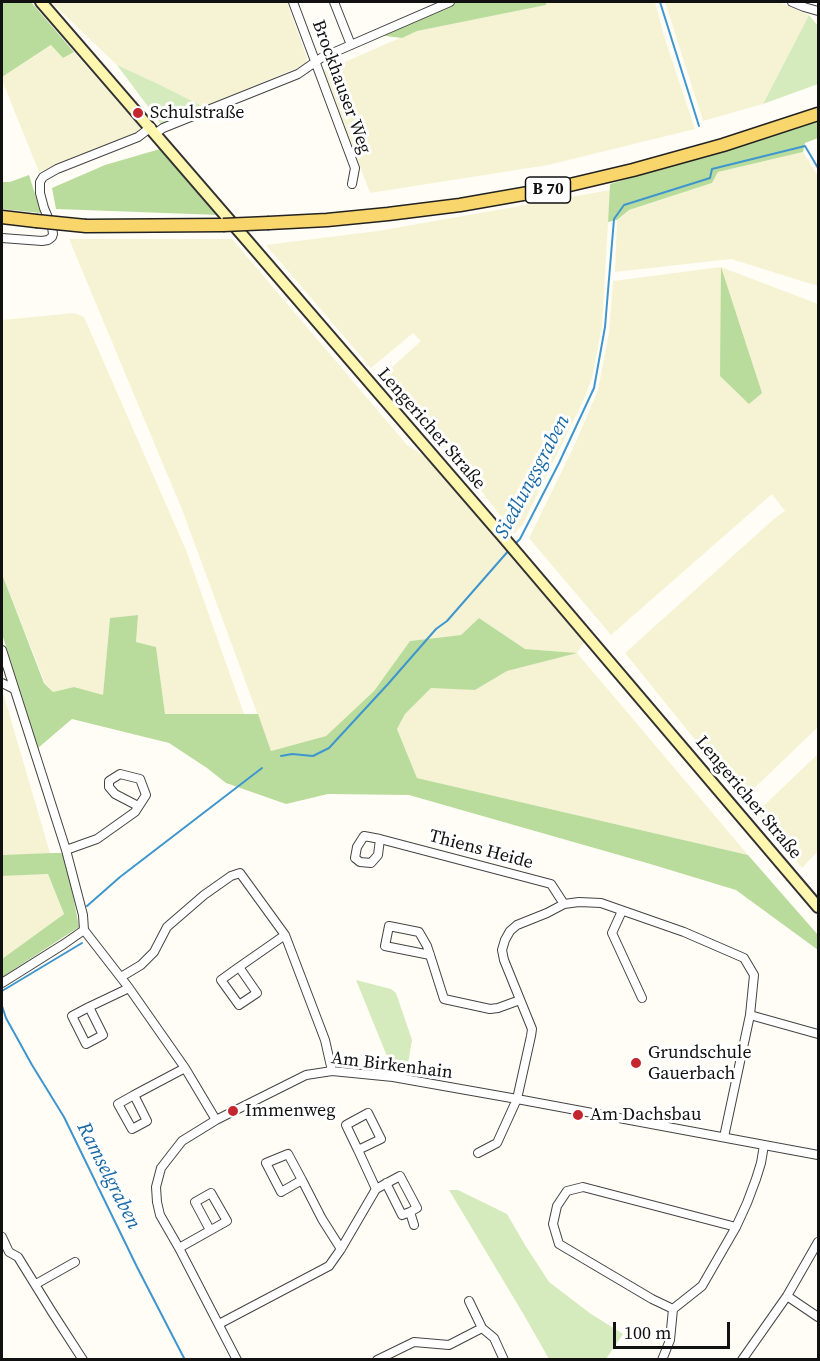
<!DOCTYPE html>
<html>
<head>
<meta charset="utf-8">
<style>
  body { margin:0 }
  #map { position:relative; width:820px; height:1361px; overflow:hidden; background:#fffdf5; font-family:"Source Serif 4",serif }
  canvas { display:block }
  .frame { position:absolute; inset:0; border:3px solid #111; pointer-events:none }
  .scale { position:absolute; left:613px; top:1322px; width:117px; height:27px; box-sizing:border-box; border:3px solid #111; border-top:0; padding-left:8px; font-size:18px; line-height:21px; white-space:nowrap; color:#111; -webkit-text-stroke:4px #fff; paint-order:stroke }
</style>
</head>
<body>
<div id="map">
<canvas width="820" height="1361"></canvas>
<div class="frame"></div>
<div class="scale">100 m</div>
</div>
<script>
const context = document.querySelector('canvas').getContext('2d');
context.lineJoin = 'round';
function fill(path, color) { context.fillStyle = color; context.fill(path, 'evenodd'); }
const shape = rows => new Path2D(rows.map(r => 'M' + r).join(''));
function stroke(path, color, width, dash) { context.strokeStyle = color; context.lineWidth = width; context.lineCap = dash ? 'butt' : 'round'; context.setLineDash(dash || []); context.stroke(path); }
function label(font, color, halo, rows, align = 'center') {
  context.font = font + ' "Source Serif 4",serif'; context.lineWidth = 6; context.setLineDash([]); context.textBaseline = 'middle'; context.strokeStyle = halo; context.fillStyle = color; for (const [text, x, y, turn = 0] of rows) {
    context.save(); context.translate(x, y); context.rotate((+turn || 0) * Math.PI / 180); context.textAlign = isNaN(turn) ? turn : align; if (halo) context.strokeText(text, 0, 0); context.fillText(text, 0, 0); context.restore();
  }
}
const farmland = shape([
  [51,2,287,2,307,58,305,64,299,67,204,107,117,65],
  [546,2,655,2,664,36,695,129,548,165,370,193,324,71,416,31,546,5],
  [665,2,779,2,809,15,763,104,703,121],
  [52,45,63,58,74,52,141,128,135,134,39,172,2,80,2,77],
  [803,152,818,176,818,286,731,259,615,272,617,220,629,210,712,183,718,172],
  [610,190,602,326,592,378,584,399,523,524,514,534,482,492,381,377,421,341,413,333,371,368,266,245,378,231],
  [69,239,232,239,407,445,426,457,585,641,577,653,748,855,417,778,397,729,405,714,431,687,475,690,507,671,575,653,525,649,479,618,461,635,410,641,374,691,326,736,271,751,183,512],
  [721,267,818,304,818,727,743,799,625,653,775,518,785,511,772,494,611,635,529,538,575,444,598,390,609,332,613,281],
  [74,313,84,317,186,550,244,714,165,714,156,647,136,642,137,615,110,619,103,696,74,687,53,692,45,683,2,574,2,320],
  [2,695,4,696,50,853,2,855],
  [818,754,818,851,802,868,756,813],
  [48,874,64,914,2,959,2,876]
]);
const green = shape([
  [809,15,818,26,818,84,763,104],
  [117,65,158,84,204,107,171,122,161,124],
  [356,980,391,989,396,993,412,1040,407,1069,391,1066],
  [449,1190,458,1190,507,1214,525,1245,549,1282,591,1314,623,1334,606,1359,549,1359,524,1315]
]);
const forest = shape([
  [2,2,31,2,74,52,63,58,51,45,2,77],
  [457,2,546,2,546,5,417,31,402,38,377,35],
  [818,115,818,138,805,143,803,152,718,172,712,183,629,210,617,220,608,222,610,184,699,158],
  [160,149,220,215,56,209,52,188,105,165],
  [29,175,41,213,2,209,2,182,10,182],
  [721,267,762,393,749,404,720,376],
  [2,574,44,683,53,692,74,687,103,695,110,618,138,615,136,642,156,647,165,714,258,714,271,751,326,736,374,691,410,641,461,635,479,618,525,649,577,653,507,671,475,690,431,688,405,714,397,729,417,778,748,855,818,935,818,950,736,890,647,863,409,795,328,794,286,804,226,783,207,768,169,743,72,719,38,748,2,634],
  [50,853,65,853,79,927,2,977,2,959,64,914,48,874,2,876,2,855]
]);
const stream = shape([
  [660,2,699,126],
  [514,545,520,539,559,463,594,388,605,327,614,219,624,205,710,178,712,169,805,146,818,168],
  [281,756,292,754,313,756,329,748,388,684,436,629,447,621,510,549],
  [87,906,120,877,262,768],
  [2,991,82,943],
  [2,1006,6,1018,32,1065,64,1117,137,1267,185,1360]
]);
const street = shape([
  [293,2,355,168,352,184],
  [334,2,351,45],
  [792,2,804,7,818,11],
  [156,133,163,128,298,74,321,58,450,2],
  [2,238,42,241,48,240,52,237,53,234,52,227,44,208,40,193,40,182,43,177,57,169,138,137,151,127],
  [2,650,66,850,83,915,84,930,129,988,185,1068,216,1120],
  [2,683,14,689],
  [380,839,378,855,371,863,360,862,355,858,357,847,364,836,380,839,551,884,564,904],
  [66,850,97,839,135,812,146,795,140,779,120,774,109,781,109,787,115,794,138,806],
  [622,911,612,933,642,998],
  [430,955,385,946,389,926,419,932,427,946,430,955,444,999,490,1009,498,1008,520,1000],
  [239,967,221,980,239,1005,257,993,239,967,285,935],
  [121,977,141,965,154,952,167,927,204,895,231,876,240,873,285,935,325,1040,332,1071],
  [2,983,64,944,84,930],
  [89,1007,72,1016,86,1044,103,1035,89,1007,129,988],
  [750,1015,818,1034],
  [134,1095,118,1104,132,1129,147,1121,134,1095,185,1068],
  [478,1153,497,1143,517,1099,531,1036,532,1029,504,960,502,950,505,940,510,931,517,925,547,913,564,904,579,902,601,903,684,932,744,958,754,975,750,1015,724,1137],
  [302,1180,288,1154,266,1163,281,1192,302,1180,322,1219,341,1249],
  [386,1183,402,1215,410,1212],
  [376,1189,400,1176,417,1208,410,1212,414,1225],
  [2,1237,9,1252,18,1257,52,1312,83,1360],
  [179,1248,227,1221,211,1193,195,1202,210,1230],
  [36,1284,75,1262],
  [787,1296,818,1317],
  [469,1301,482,1328,494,1338,504,1360],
  [673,1309,652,1299,559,1244,553,1224,557,1206,567,1191,583,1187,736,1227],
  [673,1309,702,1286,736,1227,747,1203,756,1179,761,1163,764,1145],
  [219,1324,329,1266,341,1249,376,1189,358,1150,381,1139,368,1113,346,1125,358,1150],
  [237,1360,179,1248,160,1215,157,1202,156,1187,161,1168,182,1141,216,1120,306,1075,332,1071,393,1077,517,1099,818,1155],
  [377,1360,414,1342,449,1345,482,1328],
  [662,1360,670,1340,673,1309],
  [742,1360,787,1296,818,1242]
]);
const secondary = shape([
  [41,2,504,538,818,907]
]);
const primary = shape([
  [2,217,36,221],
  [269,223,327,220,388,214,460,205,557,188,633,170,723,145,818,114],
  [86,226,223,225]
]);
const primaryBridge = shape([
  [36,221,86,226],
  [223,225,269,223]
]);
const markers = [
  [138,113,6,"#c4262e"],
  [636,1063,6,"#c4262e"],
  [233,1111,6,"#c4262e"],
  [578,1115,6,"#c4262e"]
];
const shields = [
  [548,190,45]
];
const shieldNames = [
  ["B 70",548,190]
];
const streetNames = [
  ["Brockhauser Weg",341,87,70],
  ["Lengericher Straße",431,429,49],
  ["Lengericher Straße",748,798,50],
  ["Thiens Heide",481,850,15],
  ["Am Birkenhain",392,1066,7]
];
const poiNames = [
  ["Schulstraße",150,113],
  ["Grundschule",648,1053],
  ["Gauerbach",648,1074],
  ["Immenweg",245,1111],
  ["Am Dachsbau",590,1115]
];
const waterNames = [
  ["Siedlungsgraben",533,477,-62],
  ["Ramselgraben",108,1176,63]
];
fill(farmland, '#f6f3d4');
fill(green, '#d5ebbd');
fill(forest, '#b9dc9c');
stroke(stream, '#3f96cf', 2);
stroke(street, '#444', 10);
stroke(secondary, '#333', 14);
stroke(primary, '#222', 15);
stroke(street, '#fff', 8);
stroke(secondary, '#fff6b0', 10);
stroke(primary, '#f9d66b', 12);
stroke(primaryBridge, '#222', 15, []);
stroke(primaryBridge, '#f9d66b', 12);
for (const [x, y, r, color] of markers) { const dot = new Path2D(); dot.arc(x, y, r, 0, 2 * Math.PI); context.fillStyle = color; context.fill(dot); stroke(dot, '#fff', 2); }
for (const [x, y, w] of shields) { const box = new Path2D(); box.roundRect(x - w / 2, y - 13, w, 26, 4.5); context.fillStyle = '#fff'; context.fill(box); stroke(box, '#111', 1.5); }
label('bold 16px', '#111', null, shieldNames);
label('18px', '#111', '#fff', streetNames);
label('18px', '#111', '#fff', poiNames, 'left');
label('italic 20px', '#1768a6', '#fff', waterNames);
</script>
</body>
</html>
